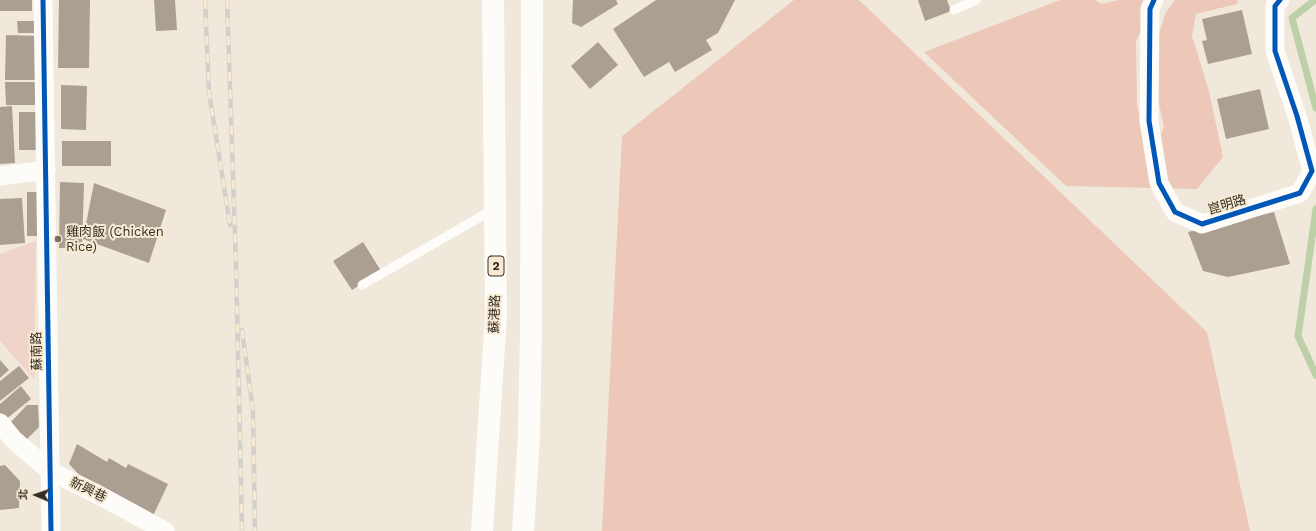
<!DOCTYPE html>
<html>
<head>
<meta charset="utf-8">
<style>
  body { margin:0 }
  #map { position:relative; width:1316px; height:531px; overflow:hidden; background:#f0e8da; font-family:"Work Sans","Noto Sans TC",sans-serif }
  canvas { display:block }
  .north { position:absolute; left:16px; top:475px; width:40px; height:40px; -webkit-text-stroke:3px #f8ead2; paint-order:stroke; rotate:272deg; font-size:11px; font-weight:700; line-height:16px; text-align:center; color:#332e24 }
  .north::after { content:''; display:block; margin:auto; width:14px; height:18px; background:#332e24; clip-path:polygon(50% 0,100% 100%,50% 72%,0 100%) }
</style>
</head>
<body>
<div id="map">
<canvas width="1316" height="531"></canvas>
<div class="north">北</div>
</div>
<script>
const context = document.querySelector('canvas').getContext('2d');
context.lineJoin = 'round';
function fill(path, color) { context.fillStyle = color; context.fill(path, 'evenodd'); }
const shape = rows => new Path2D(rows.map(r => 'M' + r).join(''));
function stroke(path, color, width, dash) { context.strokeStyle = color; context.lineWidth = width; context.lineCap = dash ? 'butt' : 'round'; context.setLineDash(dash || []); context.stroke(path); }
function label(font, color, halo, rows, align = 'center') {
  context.font = font + ' "Work Sans","Noto Sans TC",sans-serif'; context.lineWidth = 4; context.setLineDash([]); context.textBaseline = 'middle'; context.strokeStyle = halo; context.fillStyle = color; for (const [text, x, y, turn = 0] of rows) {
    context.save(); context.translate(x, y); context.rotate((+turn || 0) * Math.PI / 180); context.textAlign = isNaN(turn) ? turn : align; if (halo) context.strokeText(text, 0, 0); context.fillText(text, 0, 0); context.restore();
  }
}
const green = shape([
  [36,241,34,379,0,341,0,254]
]);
const forest = shape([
  [794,0,859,0,1207,332,1250,531,602,531,622,136],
  [1060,0,1095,0,1101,4,1119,0,1157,0,1136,41,1137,104,1150,158,1164,127,1155,85,1159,33,1166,12,1175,0,1238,0,1237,4,1196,14,1192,36,1209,91,1223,157,1197,189,1066,186,924,52]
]);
const stream = shape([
  [1315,0,1292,18,1316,108],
  [1316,209,1298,336,1316,375]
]);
const building = shape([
  [0,0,32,0,32,11,0,11],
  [59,0,90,0,89,68,58,68],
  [154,0,175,0,177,30,156,31],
  [573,0,616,0,618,4,581,27,572,23],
  [656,0,735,0,718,33,706,40,712,50,675,72,669,62,644,77,613,29],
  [918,0,947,0,951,11,925,21],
  [1242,10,1252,54,1208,64,1202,41,1207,40,1202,19],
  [17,21,40,21,40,33,18,33],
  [6,35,40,36,39,80,5,80],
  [598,42,618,65,590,89,571,66],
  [5,82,39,82,39,105,6,105],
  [61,85,87,86,86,130,61,129],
  [1260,89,1269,129,1226,139,1217,99],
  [12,106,15,163,0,164,0,107],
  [19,112,39,112,40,150,19,150],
  [62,141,111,141,111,166,62,166],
  [60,182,84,183,82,248,59,248],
  [94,183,166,210,149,263,83,239],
  [27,192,37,192,37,236,27,236],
  [22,198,25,243,0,245,0,199],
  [1274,212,1290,264,1228,277,1203,271,1188,232],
  [363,242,381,271,352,290,333,261],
  [0,360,9,370,0,378],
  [19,366,29,378,0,401,0,381],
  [21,386,31,399,5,420,0,413,0,404],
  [27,405,38,405,39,427,25,441,8,425],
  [77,444,107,462,109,458,126,468,128,464,168,484,153,516,83,479,69,464],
  [5,465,20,481,19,508,0,510,0,466]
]);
const lane = shape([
  [954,10,976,0],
  [362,285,494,209]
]);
const street = shape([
  [43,0,51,531],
  [1154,0,1150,9,1149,121,1159,183,1175,212,1202,224,1300,193,1312,171,1297,116,1275,51,1275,6,1280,0],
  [0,176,46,170],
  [0,423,14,440,50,471,97,494,165,531]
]);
const primary = shape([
  [482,531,496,315,493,0],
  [523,531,529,435,531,329,532,0]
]);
const rail = shape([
  [205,0,209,92,230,225],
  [227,0,236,263,242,531],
  [242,330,253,411,255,531]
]);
const cycleway = shape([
  [43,0,51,531],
  [1154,0,1150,9,1149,121,1159,183,1175,212,1202,224,1300,193,1312,171,1297,116,1275,51,1275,6,1280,0]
]);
const markers = [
  [58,239,4,"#756f64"]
];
const shields = [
  [496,266,16]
];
const shieldNames = [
  ["2",496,266]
];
const streetNames = [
  ["崑明路",1227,205,-17],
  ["蘇港路",495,314,-88],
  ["蘇南路",37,351,-91],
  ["新興巷",88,490,26]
];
const poiNames = [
  ["雞肉飯 (Chicken",66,232],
  ["Rice)",66,247]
];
fill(green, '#efd4c9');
fill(forest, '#edc8b9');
stroke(stream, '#bed0a7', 7);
fill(building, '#ab9f92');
stroke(lane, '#fdfcf9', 9);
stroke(street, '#fdfcf9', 19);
stroke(primary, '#fdfcf9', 22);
stroke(rail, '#d3d0cc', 4.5);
stroke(rail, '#f8ead2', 3, [9]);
stroke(cycleway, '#0057b8', 5);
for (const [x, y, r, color] of markers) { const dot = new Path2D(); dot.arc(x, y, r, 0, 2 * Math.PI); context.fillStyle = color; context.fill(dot); stroke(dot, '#f8ead2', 1.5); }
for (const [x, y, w] of shields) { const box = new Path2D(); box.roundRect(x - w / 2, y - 10, w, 20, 3); context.fillStyle = '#f8ead2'; context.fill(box); stroke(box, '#332e24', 1); }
label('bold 12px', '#332e24', null, shieldNames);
label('13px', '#332e24', '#f8ead2', streetNames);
label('13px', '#332e24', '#f8ead2', poiNames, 'left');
</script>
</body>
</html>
